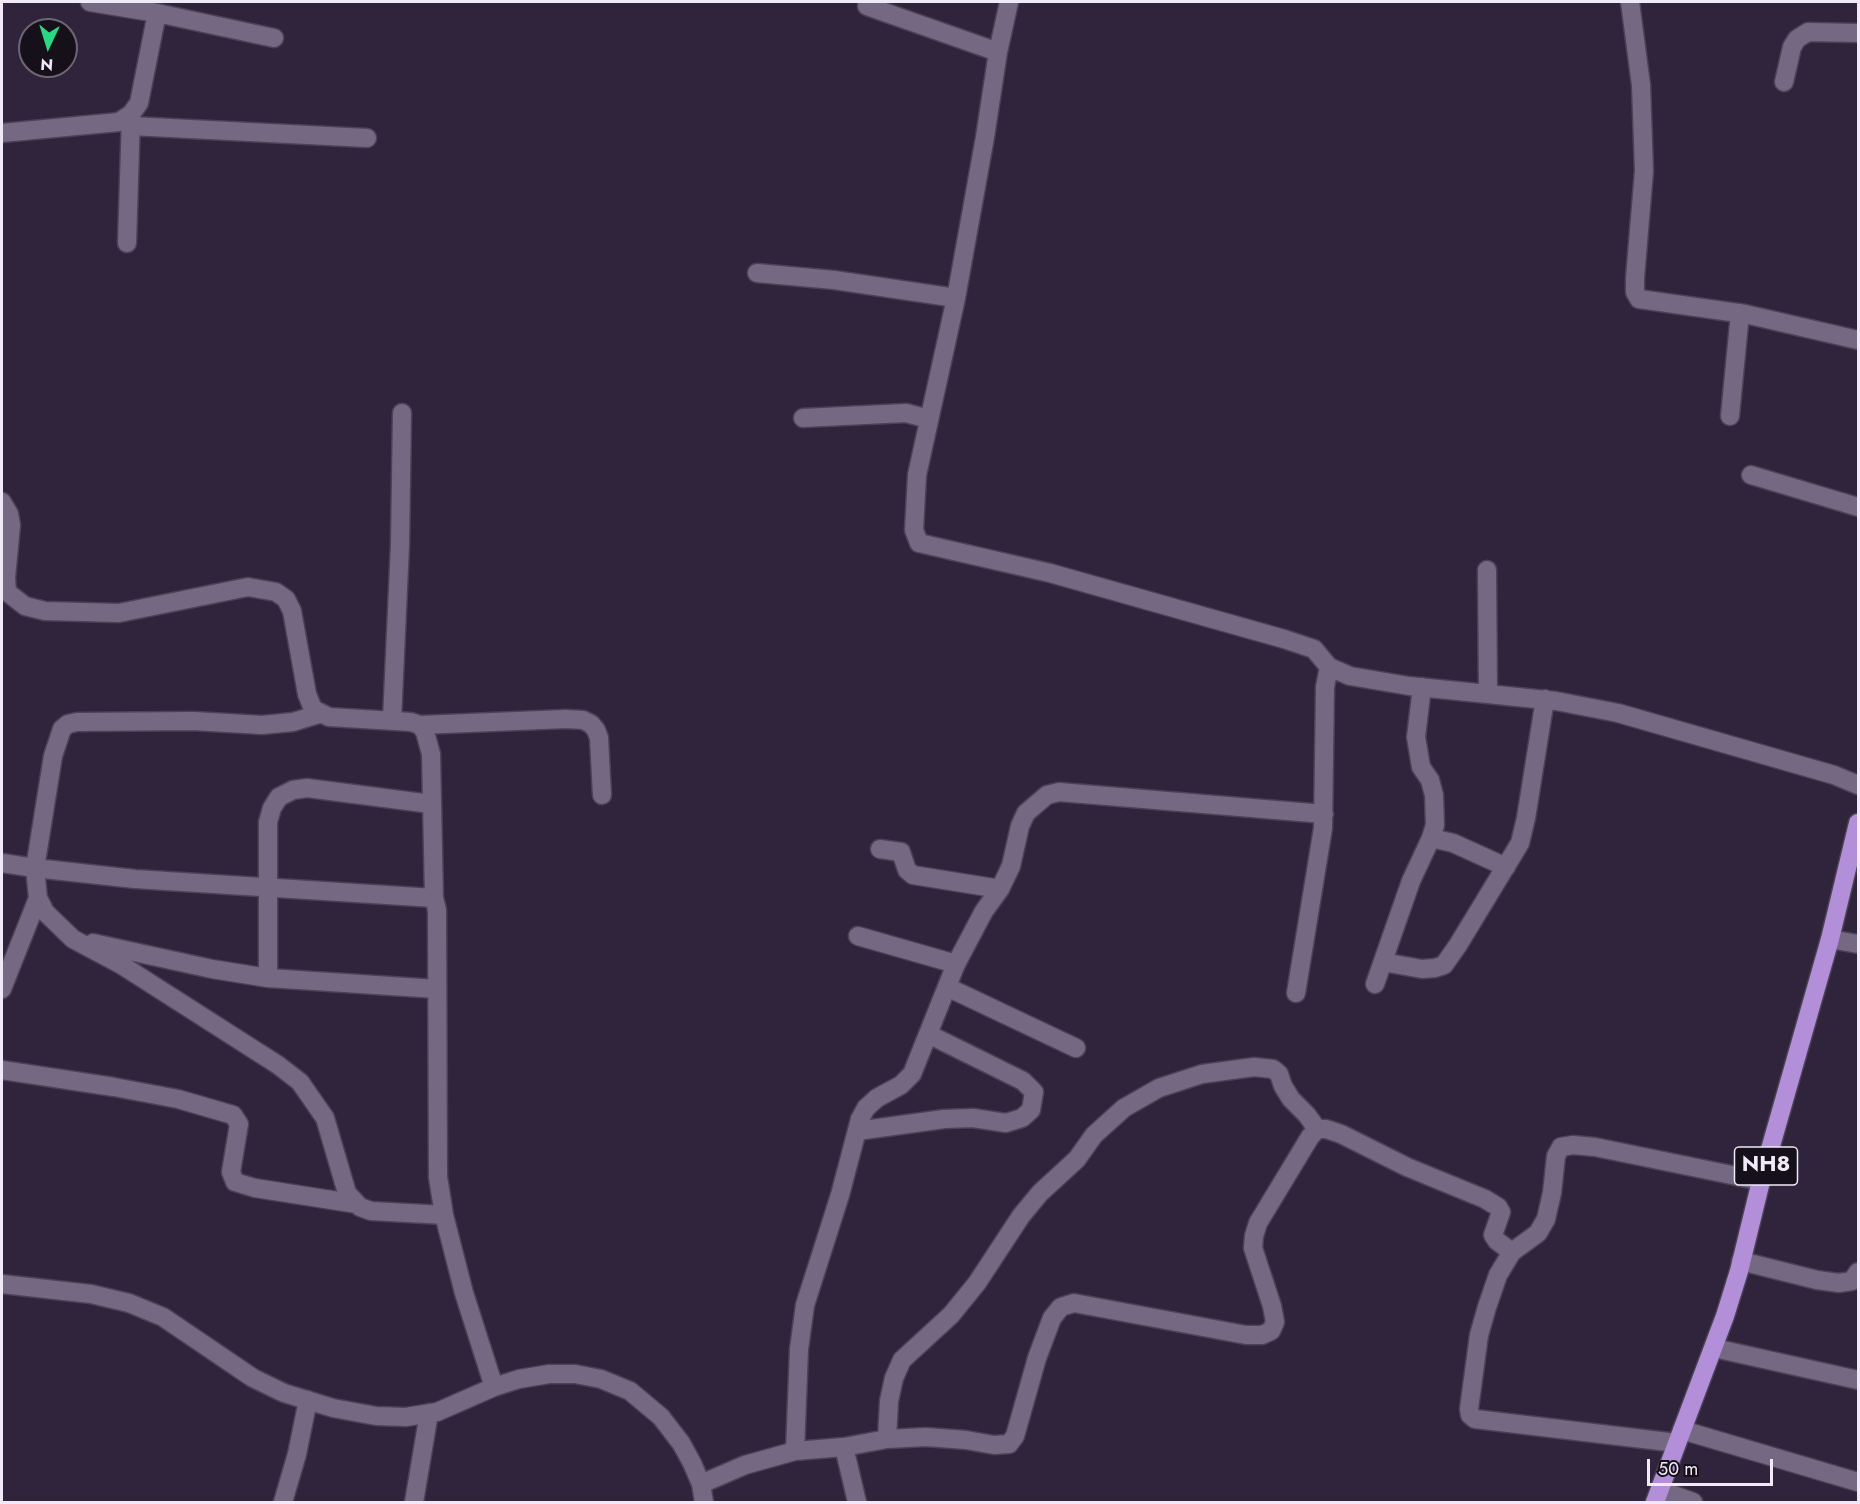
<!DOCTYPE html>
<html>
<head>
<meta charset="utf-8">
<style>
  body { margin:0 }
  #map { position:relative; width:1860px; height:1504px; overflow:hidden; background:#2f243b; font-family:Jost,sans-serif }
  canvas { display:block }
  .frame { position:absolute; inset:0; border:3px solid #f0e9f8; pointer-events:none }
  .north { position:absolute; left:18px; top:18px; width:60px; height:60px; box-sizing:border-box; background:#15101a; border:2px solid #6d6773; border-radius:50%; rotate:184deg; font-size:16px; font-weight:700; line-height:24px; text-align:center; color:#f0e9f8 }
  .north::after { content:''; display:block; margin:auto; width:21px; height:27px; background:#2ad884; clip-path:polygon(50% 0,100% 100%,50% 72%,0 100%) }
  .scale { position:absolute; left:1647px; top:1459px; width:126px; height:27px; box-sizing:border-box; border:3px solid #f0e9f8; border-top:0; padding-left:8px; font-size:18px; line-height:21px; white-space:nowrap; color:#f0e9f8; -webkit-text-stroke:4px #15101a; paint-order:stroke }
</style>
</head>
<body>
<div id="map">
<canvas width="1860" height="1504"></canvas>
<div class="frame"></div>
<div class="north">N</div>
<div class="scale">50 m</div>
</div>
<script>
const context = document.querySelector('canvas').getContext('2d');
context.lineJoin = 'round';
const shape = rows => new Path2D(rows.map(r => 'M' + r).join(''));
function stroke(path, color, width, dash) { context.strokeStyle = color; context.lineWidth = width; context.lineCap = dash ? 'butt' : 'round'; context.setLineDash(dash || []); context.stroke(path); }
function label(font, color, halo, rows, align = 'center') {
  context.font = font + ' Jost,sans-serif'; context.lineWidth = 6; context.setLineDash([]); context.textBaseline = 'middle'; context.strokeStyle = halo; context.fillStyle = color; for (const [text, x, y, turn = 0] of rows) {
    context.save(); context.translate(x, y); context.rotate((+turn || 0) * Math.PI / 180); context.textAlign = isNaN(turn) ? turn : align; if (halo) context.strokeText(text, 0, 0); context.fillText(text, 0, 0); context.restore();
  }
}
const minor = shape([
  [90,2,157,13,274,38],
  [1630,2,1641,85,1644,171,1635,278,1635,292,1639,299,1745,314,1858,340],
  [867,6,998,52,1009,2],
  [998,52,985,137,956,298,917,475,914,530,919,543,1050,573,1284,639,1314,649,1329,667,1350,676,1409,686,1556,701,1618,713,1834,775,1858,785],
  [1784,82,1792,47,1797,39,1808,32,1858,33],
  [131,126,367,138],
  [2,133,119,122,131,114,139,103,157,13],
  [127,243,131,116],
  [757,273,834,280,956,298],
  [1730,416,1740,313],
  [803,418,906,413,929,419],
  [1751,475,1858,507],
  [2,502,9,514,11,525,6,578,7,592,25,606,45,611,119,613,248,587,276,592,286,599,292,611,307,694,313,709,329,717,411,722,420,725,425,732,431,754,434,898,437,910,438,1177,444,1215,464,1293,494,1387],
  [1487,570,1488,694],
  [392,720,400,545,402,413],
  [420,725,566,719,583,720,591,724,596,730,599,738,602,795],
  [1431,838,1453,843,1506,867],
  [880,849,901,852,907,870,913,875,1000,889],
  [2,863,35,868,53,756,62,729,68,724,77,722,193,721,262,725,293,722,319,714],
  [434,898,135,879,35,868,38,898,45,912,73,939,120,964,278,1065,300,1082,325,1118,347,1193,360,1207,371,1211,444,1215],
  [858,936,956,964],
  [1830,939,1858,944],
  [93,943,212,969,268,978,437,989],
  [1383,962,1422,969,1435,968,1444,965,1458,945,1520,843,1526,818,1545,699],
  [268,978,268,822,272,808,279,797,293,790,307,788,431,804],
  [1375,984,1411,881,1431,838,1435,825,1434,795,1430,780,1421,767,1416,737,1422,687],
  [947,987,1076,1048],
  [2,989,38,898],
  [1296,993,1323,828,1325,687,1329,667],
  [2,1070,114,1087,178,1099,233,1115,239,1124,231,1172,235,1182,255,1188,357,1204],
  [857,1131,944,1119,973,1118,1006,1123,1022,1118,1031,1110,1034,1092,1023,1081,928,1034],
  [1741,1261,1817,1280,1839,1283,1852,1281,1858,1272],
  [2,1284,91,1294,129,1303,163,1317,253,1378,284,1393,333,1408,376,1416,406,1417,437,1412,494,1387,519,1379,549,1374,575,1374,601,1379,630,1391,661,1417,681,1443,692,1463,701,1484,704,1502],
  [1714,1348,1858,1380],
  [1682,1430,1858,1482],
  [887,1439,889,1401,894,1378,902,1360,951,1315,977,1283,1021,1216,1040,1193,1077,1159,1094,1135,1124,1108,1159,1088,1202,1074,1254,1067,1273,1069,1279,1074,1283,1086,1291,1099,1307,1115,1317,1129],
  [1677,1443,1475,1419,1470,1415,1469,1409,1479,1335,1487,1307,1498,1275,1507,1260,1512,1252,1538,1233,1546,1219,1552,1193,1556,1156,1561,1147,1573,1145,1595,1147,1761,1181],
  [844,1447,857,1502],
  [795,1451,799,1349,805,1305,840,1195,860,1119,866,1108,877,1098,901,1085,912,1074,956,964,984,911,1000,889,1011,866,1020,826,1026,813,1047,795,1059,792,1324,814],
  [701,1484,745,1465,795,1451,844,1447,887,1439,926,1437,966,1440,994,1445,1009,1444,1015,1436,1037,1358,1052,1318,1061,1307,1074,1303,1246,1335,1262,1335,1271,1331,1275,1322,1272,1306,1253,1248,1254,1236,1258,1223,1310,1137,1317,1129,1326,1129,1341,1134,1407,1167,1485,1199,1498,1207,1501,1212,1493,1235,1497,1241,1512,1252],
  [1660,1490,1693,1502],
  [283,1502,297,1454,308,1400],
  [414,1502,429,1413]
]);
const highway = shape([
  [1655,1502,1725,1316,1739,1271,1761,1181,1830,939,1858,823]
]);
const shields = [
  [1766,1166,63]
];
const shieldNames = [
  ["NH8",1766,1166]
];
stroke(minor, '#4b4255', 21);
stroke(highway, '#4b4255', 21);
stroke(minor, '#756883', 18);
stroke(highway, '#b38fd9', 18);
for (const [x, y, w] of shields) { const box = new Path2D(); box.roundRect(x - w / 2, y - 19, w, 38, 4.5); context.fillStyle = '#15101a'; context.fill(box); stroke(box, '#f0e9f8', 1.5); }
label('bold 22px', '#f0e9f8', null, shieldNames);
</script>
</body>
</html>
